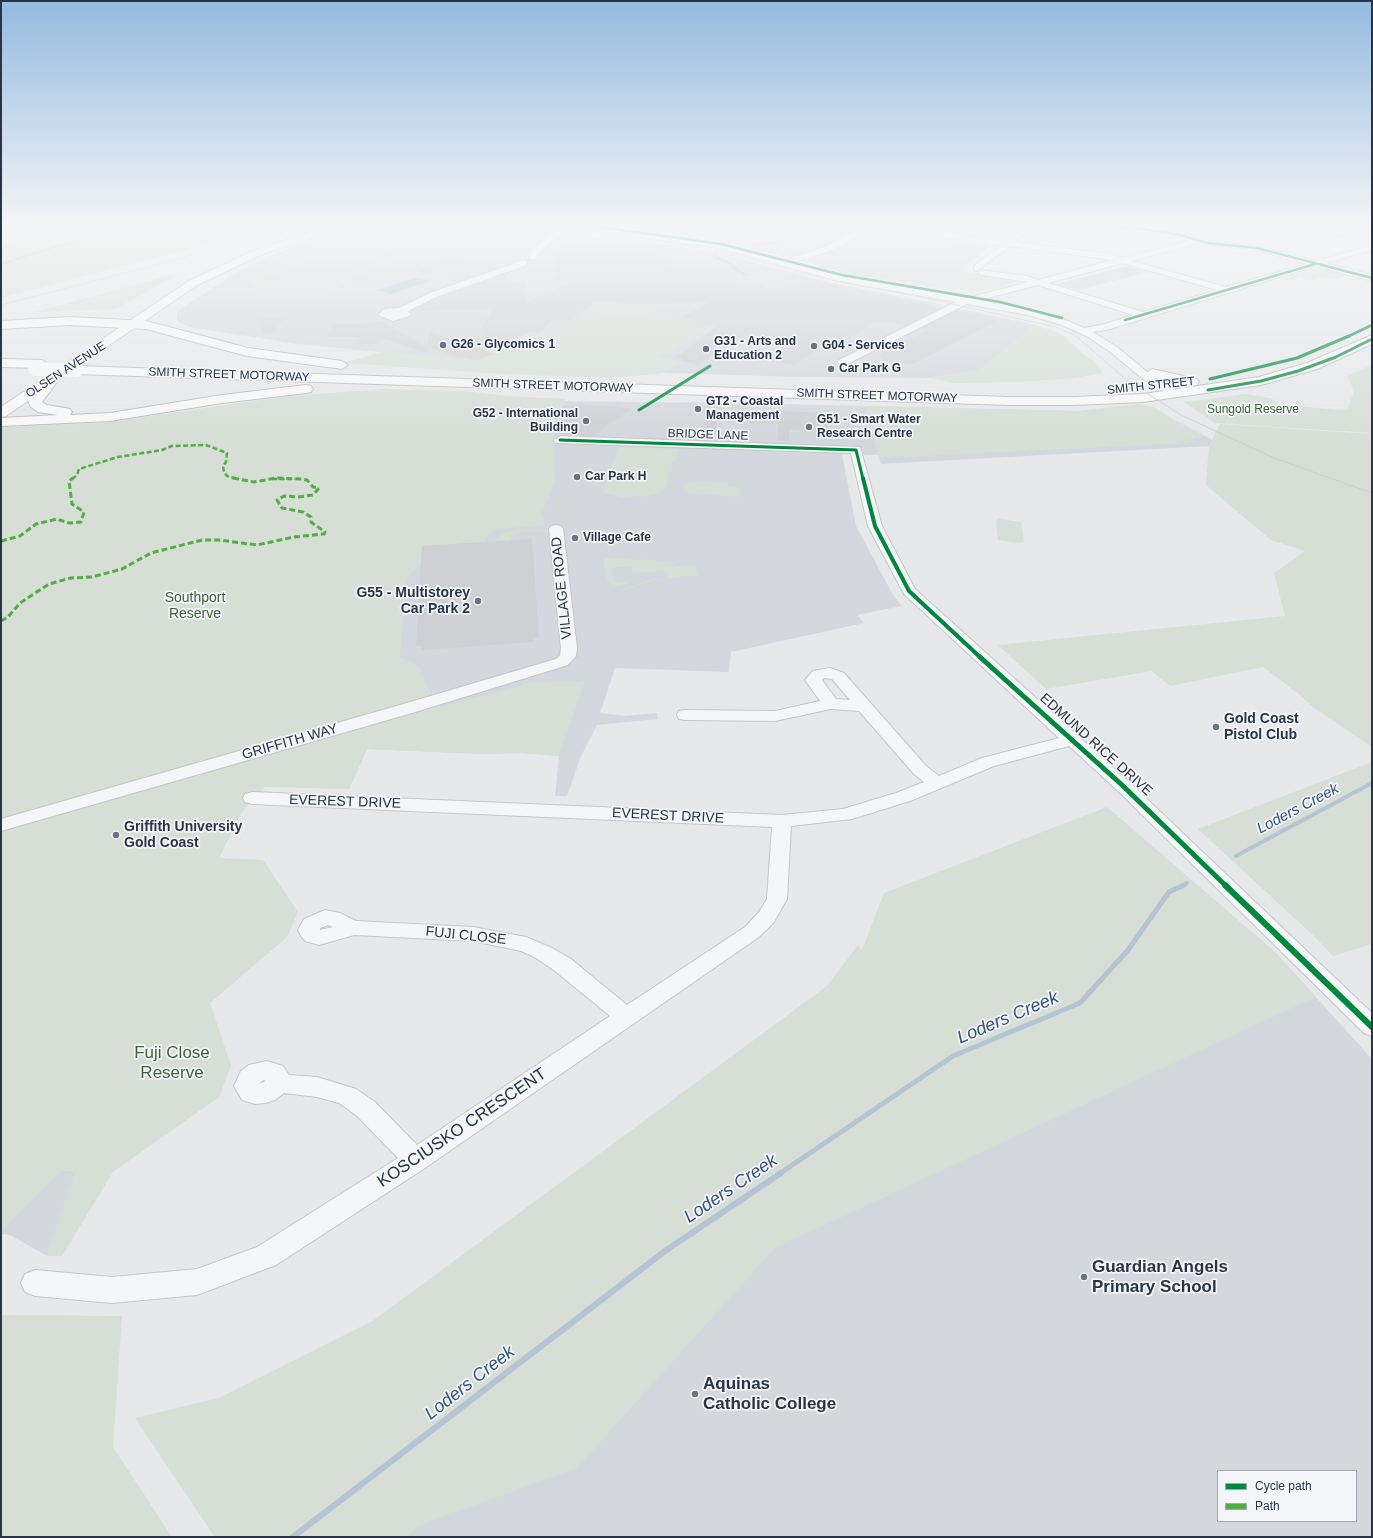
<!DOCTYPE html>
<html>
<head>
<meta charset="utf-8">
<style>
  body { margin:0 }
  #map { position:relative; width:1373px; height:1538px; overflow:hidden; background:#e6e8ea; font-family:Helvetica,sans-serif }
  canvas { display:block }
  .frame { position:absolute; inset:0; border:2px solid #2b3445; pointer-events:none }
  .legend { position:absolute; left:1217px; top:1470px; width:140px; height:52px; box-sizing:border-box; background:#f4f6f9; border:1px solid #a4a8b1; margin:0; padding:5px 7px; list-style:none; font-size:12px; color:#2b3445 }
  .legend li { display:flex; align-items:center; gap:8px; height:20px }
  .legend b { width:20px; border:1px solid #a4a8b1 }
</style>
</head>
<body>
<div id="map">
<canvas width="1373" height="1538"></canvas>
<div class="frame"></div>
<ul class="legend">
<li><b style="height:5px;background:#00873e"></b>Cycle path</li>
<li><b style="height:5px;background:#54ac47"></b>Path</li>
</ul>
</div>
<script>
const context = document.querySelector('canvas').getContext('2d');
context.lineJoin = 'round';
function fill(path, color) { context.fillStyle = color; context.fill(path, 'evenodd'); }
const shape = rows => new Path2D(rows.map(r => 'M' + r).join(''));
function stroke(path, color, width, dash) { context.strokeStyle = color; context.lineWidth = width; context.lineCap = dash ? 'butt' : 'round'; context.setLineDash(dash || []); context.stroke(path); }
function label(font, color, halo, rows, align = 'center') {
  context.font = font + ' Helvetica,sans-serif'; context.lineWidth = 3.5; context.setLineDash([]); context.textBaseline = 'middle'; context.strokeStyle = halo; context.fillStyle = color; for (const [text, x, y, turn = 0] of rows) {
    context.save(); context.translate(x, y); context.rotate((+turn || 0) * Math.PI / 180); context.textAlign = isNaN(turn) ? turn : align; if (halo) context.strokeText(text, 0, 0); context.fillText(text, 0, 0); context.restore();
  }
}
const built = shape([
  [359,225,547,225,553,228,546,236,555,238,614,238,716,252,827,282,945,305,943,309,967,310,1035,325,980,370,929,378,797,377,612,371,458,360,298,344,194,328,180,323,177,320,177,313,181,309,245,267,291,247],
  [612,225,859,225,991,246,964,267,965,272,940,288,854,275,826,268,806,262,807,260,792,256,784,256,711,239],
  [447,400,741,403,1077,411,1174,420,1213,440,1209,446,881,464,878,455,842,454,856,526,893,595,902,606,857,615,864,623,731,652,729,672,615,668,600,713,624,716,657,713,658,719,597,725,581,756,567,796,555,796,559,756,522,753,484,754,367,749,349,789,235,776,53,1170,76,1171,47,1256,10,1235,1,1234,1,456],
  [1274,951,1372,1059,1372,1537,322,1537,1032,1056],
  [1218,1471,1356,1471,1356,1521,1218,1521]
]);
const green = shape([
  [6,225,282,225,1,298,1,246,16,238,24,232,1,230,1,226],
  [1149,225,1232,225,1225,227,1249,234,1248,237,1245,239,1237,240,1214,239,1183,229],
  [470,243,485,243,532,247,519,255,460,249],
  [326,246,331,247,329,249,354,246,378,246,391,251,395,254,395,257,400,258,325,294,315,293,295,295,271,295,254,290,252,287,255,279,244,284,239,284],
  [351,248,367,249,355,255,371,249,383,253,386,257,379,262,323,288,265,280,325,253],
  [1318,268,1349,276,1336,279,1319,278,1312,281,1300,277,1287,280,1282,279],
  [182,272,116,309,35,312],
  [965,272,1018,280,1021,281,992,289,973,291,940,288],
  [603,308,649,308,656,313,666,313,672,318,668,321,674,322,678,320,696,325,693,328,714,329,712,336,699,335,674,351,659,356,682,363,673,369,657,374,612,378,504,374,344,363,384,351,460,359,465,357,478,360,494,354,485,351,501,346,499,345,519,337,526,332,540,333,544,328,552,329,574,321],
  [1035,325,1057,332,1064,336,1084,355,1095,361,1102,373,1075,378,1017,382,955,383,929,378,980,370],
  [1372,365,1372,433,1215,423,1184,402,1246,394,1271,398,1281,405,1340,410,1348,408,1354,391,1347,376],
  [385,389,464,391,508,396,566,399,554,424,555,482,541,514,547,525,498,529,491,533,483,542,422,546,421,564,407,579,400,657,419,666,428,688,441,707,528,683,585,681,559,756,522,753,484,754,367,749,349,789,265,787,242,812,219,858,263,860,298,912,287,937,210,1003,231,1066,219,1097,113,1172,62,1256,47,1256,75,1171,62,1170,1,1232,1,427,101,423,288,396],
  [1138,404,1154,407,1174,420,1206,437,1191,439,1193,443,879,458,865,406,1077,411],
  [1220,424,1372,434,1372,747,1313,707,1300,695,1263,667,1170,686,1152,671,1046,689,998,645,1285,616,1274,573,1305,551,1271,540,1206,485,1209,446],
  [618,447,679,449,675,462,672,462,667,486,662,491,654,495,640,497,625,498,603,493],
  [695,481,728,483,727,486,742,487,740,497,694,494,686,492,683,489,685,484],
  [999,519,1021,522,1024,542,1019,543,998,540,996,521],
  [514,530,548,530,549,531,550,537,546,531,522,532,512,535,511,540,495,541,501,534],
  [626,558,674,562,672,566,673,570,673,566,695,565,698,576,655,580,622,591,620,590,652,579,667,578,664,571,633,573,631,567,615,567,612,568,615,582,627,582,627,584,615,586,607,580,603,558],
  [1372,762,1372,944,1333,956,1316,938,1198,829],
  [1107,807,1274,951,1316,997,775,1248,577,1468,421,1525,407,1537,213,1537,214,1536,135,1418,219,1398,374,1320,827,986,858,945,862,950,884,893],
  [1,1315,122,1316,113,1447,172,1537,1,1537]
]);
const water = shape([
  [415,278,431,281,391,294,376,290]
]);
const streamFar3 = shape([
  [847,225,849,225],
  [803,238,838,231],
  [755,245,779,242],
  [715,253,715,257,732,264],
  [1,264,125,225],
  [733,267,745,275]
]);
const streamFar2 = shape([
  [1236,856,1372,783],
  [1182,886,1187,883]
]);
const streamFar1 = shape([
  [779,1174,953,1056,1080,1003,1128,950,1169,892,1184,885]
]);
const stream = shape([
  [293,1537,665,1251,781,1173]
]);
const building = shape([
  [571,238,579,241,614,239,618,242,627,242,657,250,656,258,672,260,661,271,736,274,738,283,763,284,766,288,777,288,810,278,941,308,906,325,886,322,871,323,830,352,815,350,795,365,770,361,772,359,767,358,783,346,741,338,698,365,680,360,683,359,676,357,717,326,702,324,706,322,683,317,710,302,637,304,595,301,585,311,579,311,571,320,553,319,540,333,531,332,486,351,494,354,478,360,454,356,426,347,429,349,427,353,381,338,378,344,357,344,361,337,326,337,334,324,363,324,382,321,426,347,430,332,463,342,470,340,482,335,483,325,494,309,411,311,437,298,506,274,506,282,525,282,526,303,572,282,557,280,554,250,573,246],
  [446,259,498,267,458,282,418,271],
  [1126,266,1148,272,1078,290,1057,284],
  [956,311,995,318,994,320,997,321,913,364,903,364,880,358,882,357,879,355,930,329,922,328],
  [273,318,283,319,273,333,263,333,259,319],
  [563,405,612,406,632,409,592,436,558,434,562,424,554,424],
  [707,406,718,406,715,437,702,437],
  [748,410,826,413,827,430,789,430,789,441,778,440,778,424,747,423],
  [532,539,539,638,534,638,534,642,422,650,422,646,416,646,422,546]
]);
const minor = shape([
  [562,225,581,225,714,243,783,261,827,246,865,225,883,225,1006,241,1027,225,1035,225,1015,242,1110,254,1123,258,1190,241,1175,236,1111,227,1107,225,1125,225,1176,232,1209,241,1257,246,1316,261,1372,245,1372,250,1326,263,1372,275,1372,281,1316,266,1110,329,1093,332,1117,347,1151,375,1178,392,1180,394,1178,396,1174,397,1143,379,1109,351,1088,337,1062,325,1028,315,967,304,847,364,839,364,838,362,839,360,956,302,839,281,714,247,575,229,556,238,539,253,536,259,530,259,529,257,532,250,550,234,566,227,562,225],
  [873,228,1001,245,974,266,974,270,977,271,1010,246,1113,260,1038,280,1027,276,979,270,979,274,982,275,1028,282,967,298,840,275,792,263,833,250,873,228],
  [1199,243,1257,250,1307,264,1226,287,1132,261,1199,243],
  [1123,263,1217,290,1143,312,1048,283,1123,263],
  [1038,285,1133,315,1105,324,1084,328,1068,321,1033,310,980,300,1038,285],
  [1302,225,1314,225,1372,238,1372,242,1302,225],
  [524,260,527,261,527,265,436,297,408,311,411,314,409,316,393,321,378,315,385,309,399,308,430,293,524,260],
  [560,436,860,447,882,526,915,589,1128,781,1372,1013,1372,1036,1364,1033,1116,789,1069,746,994,766,910,801,852,819,791,826,787,899,774,922,759,937,425,1168,276,1265,197,1295,112,1303,35,1296,25,1292,21,1283,25,1274,35,1270,112,1277,197,1269,257,1247,398,1158,357,1116,339,1103,317,1097,284,1093,275,1100,266,1103,255,1104,242,1100,234,1086,241,1071,249,1065,267,1061,283,1066,289,1075,317,1077,356,1089,375,1102,417,1145,610,1016,555,971,536,958,521,951,473,941,354,935,319,945,305,941,301,936,298,930,304,919,325,910,340,913,356,921,473,927,526,937,552,948,571,959,627,1005,745,927,759,912,767,899,772,827,252,804,245,802,243,798,245,794,252,792,782,815,843,809,896,793,924,782,914,774,859,711,831,709,775,721,685,720,679,719,677,715,679,711,685,710,775,711,820,701,805,680,813,671,830,668,844,673,926,766,939,776,982,758,1059,738,904,594,868,526,851,453,556,443,554,440,560,436],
  [824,678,832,679,850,700,836,699,822,680,824,678],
  [328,925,333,927,320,930,320,928,328,925],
  [263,1080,266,1081,259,1084,263,1080],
  [556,525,561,526,563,529,577,648,576,656,568,665,412,713,1,831,1,819,400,705,556,659,560,655,561,648,549,529,551,526,556,525]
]);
const major = shape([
  [336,225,350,225,348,227,265,253,197,285,6,416,1,417,1,407,189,281,257,249,336,225]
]);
const highway = shape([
  [70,317,146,321,248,348,342,361,348,365,342,369,247,356,146,329,70,325,1,329,1,321,70,317],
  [1372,335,1372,344,1317,369,1261,385,1143,402,1075,405,1008,405,76,374,70,370,76,366,1008,397,1075,397,1143,394,1259,377,1307,363,1372,335],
  [1,359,42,360,48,364,42,368,1,367,1,359],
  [1152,369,1197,379,1199,382,1197,385,1192,386,1147,376,1146,373,1152,369],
  [53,374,60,378,42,402,47,405,70,409,72,412,70,415,110,413,222,395,306,385,311,386,313,389,311,392,306,393,222,403,110,421,1,426,1,418,58,415,38,412,31,407,28,401,42,385,48,375,53,374]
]);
const tram = shape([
  [629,236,713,250,831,280,920,297,1056,327,1076,336,1129,382,1181,415,1274,458,1372,493],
  [1,305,156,265,300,225]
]);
const highwayBridge = shape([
  [35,369,76,370]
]);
const quietFar1 = shape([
  [72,479,77,475,79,469,118,457,162,450,172,446,206,445,227,453,226,462,223,466,224,472,227,476,237,479],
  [272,479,295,479]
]);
const quiet = shape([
  [233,478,254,482,276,478,302,479,307,480,313,487,319,488],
  [1,541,20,536,36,524,57,519,69,523,81,522,84,512,72,504,69,481,73,478],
  [1,621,8,617,20,603,49,584,71,578,92,577,122,569,151,553,202,540,219,540,257,545,294,537,324,534,325,532,311,522,311,517,303,512,282,508,277,500,284,496,298,497,313,495,320,487]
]);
const cyclewayFar4 = shape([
  [586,225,721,244,842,275,1000,302,1062,318],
  [1111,225,1176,234,1208,243,1257,248,1372,278],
  [1125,320,1315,264],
  [1347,337,1372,325]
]);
const cyclewayFar3 = shape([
  [1210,379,1297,358,1349,336],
  [1208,390,1261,381,1298,371,1336,357,1372,339],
  [639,410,710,366],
  [560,440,856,450,863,479]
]);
const cyclewayFar2 = shape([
  [863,478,875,526,909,591,981,658]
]);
const cyclewayFar1 = shape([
  [980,657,1122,785,1226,886]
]);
const cycleway = shape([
  [1225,885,1372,1027]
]);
const markers = [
  [443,345,4,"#6c737f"],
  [814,346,4,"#6c737f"],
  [706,349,4,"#6c737f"],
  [831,369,4,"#6c737f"],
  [698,409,4,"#6c737f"],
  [586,421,4,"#6c737f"],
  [809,427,4,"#6c737f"],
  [577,477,4,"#6c737f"],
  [575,538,4,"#6c737f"],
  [478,601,4,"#6c737f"],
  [1216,727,4,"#6c737f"],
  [116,835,4,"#6c737f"],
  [1084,1277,4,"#6c737f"],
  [695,1394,4,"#6c737f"]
];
const farPoinames = [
  ["G31 - Arts and",714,342],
  ["Education 2",714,356],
  ["G26 - Glycomics 1",451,345],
  ["G04 - Services",822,346],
  ["Car Park G",839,369],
  ["GT2 - Coastal",706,402],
  ["Management",706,416],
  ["G52 - International",578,414,"right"],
  ["Building",578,428,"right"],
  ["G51 - Smart Water",817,420],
  ["Research Centre",817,434],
  ["Car Park H",585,477],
  ["Village Cafe",583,538]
];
const farStreetnames = [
  ["OLSEN AVENUE",66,370,-33],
  ["SMITH STREET MOTORWAY",229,375,2],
  ["SMITH STREET MOTORWAY",553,386,2],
  ["SMITH STREET",1151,386,-6],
  ["SMITH STREET MOTORWAY",877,396,2],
  ["BRIDGE LANE",708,435,2]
];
const farParknames = [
  ["Sungold Reserve",1253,410]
];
const streetNames = [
  ["VILLAGE ROAD",562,588,-96],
  ["GRIFFITH WAY",290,742,-16],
  ["EDMUND RICE DRIVE",1096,745,42],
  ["EVEREST DRIVE",345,802,2],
  ["EVEREST DRIVE",668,816,3],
  ["FUJI CLOSE",466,936,6]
];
const poiNames = [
  ["G55 - Multistorey",470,593,"right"],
  ["Car Park 2",470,609,"right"],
  ["Gold Coast",1224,719],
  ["Pistol Club",1224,735],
  ["Griffith University",124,827],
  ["Gold Coast",124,843]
];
const parkNames = [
  ["Southport",195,598],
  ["Reserve",195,614]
];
const waterNames = [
  ["Loders Creek",1298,809,-28]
];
const nearParknames = [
  ["Fuji Close",172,1053],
  ["Reserve",172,1073]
];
const nearStreetnames = [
  ["KOSCIUSKO CRESCENT",462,1128,-34]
];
const nearPoinames = [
  ["Guardian Angels",1092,1267],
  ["Primary School",1092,1287],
  ["Aquinas",703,1384],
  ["Catholic College",703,1404]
];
const nearWaternames = [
  ["Loders Creek",1008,1018,-23],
  ["Loders Creek",731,1189,-34],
  ["Loders Creek",470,1383,-38]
];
fill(built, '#d4d7dd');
fill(green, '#d6ded6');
fill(water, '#b4c4d5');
stroke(streamFar3, '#b4c4d5', 2);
stroke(streamFar2, '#b4c4d5', 4);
stroke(streamFar1, '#b4c4d5', 5);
stroke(stream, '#b4c4d5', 6);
fill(building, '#ced0d3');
stroke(minor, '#c4c6c8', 2);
stroke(major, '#c2c5c8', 2);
stroke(highway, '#b8bbbf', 2);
fill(minor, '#f5f6f7');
fill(major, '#f8f8f8');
fill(highway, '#f8f8f8');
stroke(tram, '#cecfd2', 1);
stroke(highwayBridge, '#b8bbbf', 14, []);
stroke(highwayBridge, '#f8f8f8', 14);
stroke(quietFar1, '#54ac47', 2.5, [5, 2.5]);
stroke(quiet, '#54ac47', 3, [6, 3]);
stroke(cyclewayFar4, '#00873e', 2.5);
stroke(cyclewayFar3, '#00873e', 3);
stroke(cyclewayFar2, '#00873e', 4);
stroke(cyclewayFar1, '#00873e', 5);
stroke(cycleway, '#00873e', 6);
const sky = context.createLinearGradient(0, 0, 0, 440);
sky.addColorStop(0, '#93bae0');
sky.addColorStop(0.51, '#f4f5f6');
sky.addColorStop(1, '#f4f5f600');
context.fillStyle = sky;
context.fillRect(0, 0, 1373, 440);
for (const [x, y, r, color] of markers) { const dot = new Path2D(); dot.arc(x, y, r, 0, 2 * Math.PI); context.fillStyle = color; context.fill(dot); stroke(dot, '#f4f6f9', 1.5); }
label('bold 12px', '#2b3445', '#f4f6f9', farPoinames, 'left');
label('12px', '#2b3445', '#f4f6f9', farStreetnames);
label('12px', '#3f6138', '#f4f6f9', farParknames);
label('14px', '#2b3445', '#f4f6f9', streetNames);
label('bold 14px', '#2b3445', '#f4f6f9', poiNames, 'left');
label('14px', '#3f6138', '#f4f6f9', parkNames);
label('italic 15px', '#34527a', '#f4f6f9', waterNames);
label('17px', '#3f6138', '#f4f6f9', nearParknames);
label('17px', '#2b3445', '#f4f6f9', nearStreetnames);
label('bold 17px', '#2b3445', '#f4f6f9', nearPoinames, 'left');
label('italic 18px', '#34527a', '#f4f6f9', nearWaternames);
</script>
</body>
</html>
